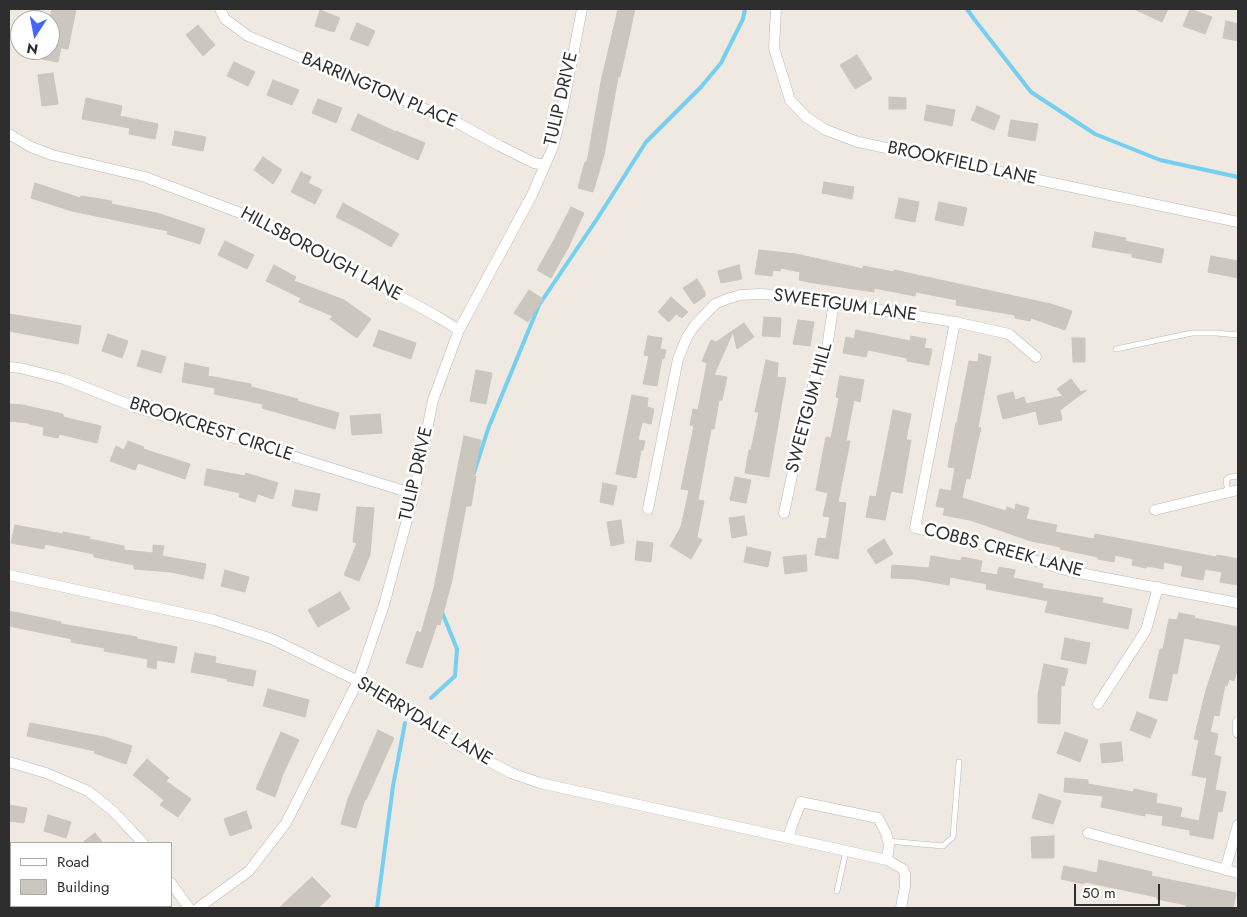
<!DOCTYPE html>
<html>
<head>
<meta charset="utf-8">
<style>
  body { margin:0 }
  #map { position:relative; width:1247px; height:917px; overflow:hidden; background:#efe9e1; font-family:Jost,sans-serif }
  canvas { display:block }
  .frame { position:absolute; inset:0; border:10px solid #2e2e2e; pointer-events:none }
  .legend { position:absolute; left:10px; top:842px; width:162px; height:65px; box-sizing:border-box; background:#fff; border:1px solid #ababab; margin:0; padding:6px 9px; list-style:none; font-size:15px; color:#2e2e2e }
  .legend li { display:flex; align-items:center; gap:10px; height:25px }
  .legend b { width:25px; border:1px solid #ababab }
  .north { position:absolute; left:10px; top:10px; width:50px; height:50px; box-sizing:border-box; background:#fff; border:1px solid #ababab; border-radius:50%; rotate:191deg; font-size:14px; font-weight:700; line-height:20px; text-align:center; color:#2e2e2e }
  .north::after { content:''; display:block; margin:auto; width:18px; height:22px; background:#4264fb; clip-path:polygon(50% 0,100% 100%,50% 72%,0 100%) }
  .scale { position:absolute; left:1074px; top:884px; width:86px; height:22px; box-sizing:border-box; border:2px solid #2e2e2e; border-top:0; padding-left:6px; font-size:15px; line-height:18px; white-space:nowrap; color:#2e2e2e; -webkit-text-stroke:4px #fff; paint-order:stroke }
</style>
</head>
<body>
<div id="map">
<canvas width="1247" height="917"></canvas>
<div class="frame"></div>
<ul class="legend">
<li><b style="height:6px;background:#fff"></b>Road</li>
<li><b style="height:14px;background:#cbc7bf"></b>Building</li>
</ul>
<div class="north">N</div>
<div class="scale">50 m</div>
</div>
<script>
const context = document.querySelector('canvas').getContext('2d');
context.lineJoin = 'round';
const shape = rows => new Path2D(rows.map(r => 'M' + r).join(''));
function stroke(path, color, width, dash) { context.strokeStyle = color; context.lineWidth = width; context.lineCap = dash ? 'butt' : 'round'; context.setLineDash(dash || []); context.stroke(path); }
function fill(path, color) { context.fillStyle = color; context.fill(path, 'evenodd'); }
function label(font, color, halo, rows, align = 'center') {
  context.font = font + ' Jost,sans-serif'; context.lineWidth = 5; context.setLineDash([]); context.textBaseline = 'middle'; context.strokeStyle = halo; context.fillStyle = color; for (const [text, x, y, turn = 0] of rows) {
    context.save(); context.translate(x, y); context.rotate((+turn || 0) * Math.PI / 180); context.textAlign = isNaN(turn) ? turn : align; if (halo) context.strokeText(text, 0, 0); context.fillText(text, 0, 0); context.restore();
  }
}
const stream = shape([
  [967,9,974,19,1031,92,1095,134,1160,160,1238,177],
  [474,473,488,429,539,305,597,219,646,142,701,87,721,63,743,19,745,9],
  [431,698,455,676,457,649,442,612],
  [377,908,393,786,405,723]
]);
const building = shape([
  [52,9,76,9,68,49,61,48,58,62,42,59,44,50,50,50,50,17,52,9],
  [618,9,635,9,620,77,618,77,604,155,593,192,578,188,585,162,587,162,601,82,618,9],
  [1134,9,1168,9,1162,22,1134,9],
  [1190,9,1212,17,1205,34,1183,26,1190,9],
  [320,10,340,18,334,32,315,26,320,10],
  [1226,21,1238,24,1238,41,1223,38,1226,21],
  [357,23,375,31,368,46,350,39,357,23],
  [198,25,215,45,203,56,186,35,198,25],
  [857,55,872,79,855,89,840,65,857,55],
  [234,62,255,72,248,86,227,76,234,62],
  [53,73,58,104,42,106,38,75,53,73],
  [273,80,299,90,292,105,267,95,273,80],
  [889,97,906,98,906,109,889,109,889,97],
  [86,98,122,106,120,116,158,124,155,139,129,134,130,128,82,119,86,98],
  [318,99,342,108,336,123,312,113,318,99],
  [927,105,955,110,952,126,924,120,927,105],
  [977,106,1000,116,994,130,971,120,977,106],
  [358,114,396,132,396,131,425,143,418,160,351,130,358,114],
  [1011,120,1038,124,1035,141,1008,136,1011,120],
  [175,131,206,137,203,151,172,145,175,131],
  [263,157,282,170,273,184,254,170,263,157],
  [301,172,311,177,308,183,322,190,315,204,291,192,301,172],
  [824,182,854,187,852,199,822,193,824,182],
  [35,183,80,198,81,196,112,201,111,204,157,213,205,229,200,244,167,234,168,231,72,211,31,198,35,183],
  [899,198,919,202,915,222,895,218,899,198],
  [939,202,967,208,963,226,935,220,939,202],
  [343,203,399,234,391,247,360,229,336,217,343,203],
  [571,207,584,213,568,248,551,278,537,270,554,240,571,207],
  [1095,232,1126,238,1125,241,1164,249,1161,263,1132,257,1132,254,1092,247,1095,232],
  [225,241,254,255,247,269,218,255,225,241],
  [759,250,796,254,863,269,863,266,894,272,894,270,1051,304,1072,311,1065,330,1031,318,1030,321,1015,318,1015,315,956,305,957,300,916,292,915,296,874,288,874,292,814,283,799,280,800,272,781,268,780,271,773,270,772,276,755,274,759,250],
  [1211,256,1238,261,1238,278,1208,272,1211,256],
  [274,265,296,277,294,281,344,300,371,319,357,338,330,319,333,316,299,302,301,298,266,281,274,265],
  [739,265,742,279,721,283,718,271,739,265],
  [697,279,705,292,705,296,694,304,683,288,697,279],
  [529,290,543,299,528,322,514,313,529,290],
  [671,297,688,312,682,318,676,314,669,322,658,312,671,297],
  [9,314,81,326,78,344,9,331,9,314],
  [764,317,781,318,780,337,762,336,764,317],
  [798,320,814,322,810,346,793,344,798,320],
  [744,323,754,337,737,349,733,332,714,375,727,377,722,400,719,400,714,429,711,429,698,500,704,501,697,537,702,540,691,559,670,546,681,527,689,490,681,489,694,426,690,425,693,409,698,410,707,363,702,361,711,340,716,342,744,323],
  [379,330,416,343,411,359,373,346,379,330],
  [856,330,910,341,911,336,926,339,924,348,932,349,929,365,907,361,907,358,868,350,866,357,843,353,846,337,854,339,856,330],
  [108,334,128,341,122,358,102,351,108,334],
  [648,336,662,338,660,349,666,350,664,359,662,358,657,386,643,384,649,356,644,355,648,336],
  [1072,338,1085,338,1085,362,1073,362,1072,338],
  [142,350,166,357,161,373,137,366,142,350],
  [979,354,991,357,978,427,981,428,976,449,970,479,966,478,962,498,1006,511,1007,507,1015,510,1016,504,1029,508,1026,519,1057,525,1055,532,1094,539,1095,534,1216,557,1217,555,1238,559,1238,585,1220,582,1222,572,1205,569,1203,580,1181,576,1183,566,1164,562,1163,569,1147,566,1146,568,1132,565,1133,559,1115,555,1114,562,1098,559,1098,557,1060,549,1061,547,1031,541,970,520,943,515,945,508,936,506,940,489,951,491,955,468,948,467,956,423,957,423,969,361,978,362,979,354],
  [766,360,778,363,777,377,786,378,769,477,745,473,749,450,751,450,759,412,755,412,766,360],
  [185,363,209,368,208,376,251,384,251,387,298,399,297,401,339,413,335,429,262,408,263,404,214,394,215,388,182,382,185,363],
  [476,370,492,373,486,404,470,401,476,370],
  [840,376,864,380,860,402,854,400,846,441,850,441,838,502,846,503,838,559,815,555,818,538,826,539,830,517,823,516,828,493,816,490,826,437,831,438,839,398,836,397,840,376],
  [1071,379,1081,392,1087,390,1060,410,1062,420,1039,425,1036,411,1003,419,997,396,1013,392,1015,400,1024,397,1026,404,1063,396,1057,389,1071,379],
  [632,395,648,398,647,407,654,409,651,424,642,422,638,440,645,441,643,450,641,450,636,478,616,474,632,395],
  [9,404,22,405,63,414,63,417,101,426,97,443,59,434,58,438,43,435,44,427,29,424,29,423,9,421,9,404],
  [893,410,911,414,906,440,911,440,902,493,891,491,885,520,866,517,870,496,876,497,893,410],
  [380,414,382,433,352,435,350,416,380,414],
  [464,436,481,440,474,476,476,476,471,506,466,506,452,580,440,625,437,624,422,668,406,663,417,631,421,633,434,588,464,436],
  [128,441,144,447,143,449,190,464,185,479,138,463,135,470,110,461,116,446,124,450,128,441],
  [207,469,245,476,246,473,278,483,273,499,258,494,255,502,239,497,240,493,204,485,207,469],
  [735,477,751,480,746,503,730,500,735,477],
  [603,483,617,486,613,505,600,502,603,483],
  [295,490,320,494,317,511,292,506,295,490],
  [357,507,374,508,370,555,359,581,344,575,357,543,353,542,357,507],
  [744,516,747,535,732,538,729,518,744,516],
  [621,520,624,543,611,546,607,522,621,520],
  [15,525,63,534,63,532,90,537,89,539,124,546,124,550,153,553,153,545,164,546,162,556,206,564,203,579,171,572,134,569,134,565,94,557,94,554,45,544,44,549,11,543,15,525],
  [884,539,893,554,876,564,867,550,884,539],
  [637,541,653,543,651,562,635,560,637,541],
  [747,547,771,552,768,567,744,562,747,547],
  [806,555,807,571,785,574,783,557,806,555],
  [931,556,961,561,962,557,982,561,980,572,997,575,999,567,1015,570,1013,578,1043,584,1042,588,1103,598,1102,603,1132,609,1128,629,1045,612,1048,601,986,589,987,584,950,577,949,585,915,579,891,578,892,565,929,568,931,556],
  [225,570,249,577,245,592,221,586,225,570],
  [340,592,350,609,318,627,308,610,340,592],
  [9,611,61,622,61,624,137,637,137,639,177,647,174,663,157,660,156,669,147,667,148,659,104,651,105,648,71,642,72,639,9,626,9,611],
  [1179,613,1195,616,1194,618,1238,627,1238,667,1234,681,1229,679,1227,686,1225,685,1219,716,1214,715,1210,732,1218,734,1214,755,1221,757,1215,790,1226,792,1222,812,1218,811,1213,839,1190,835,1190,830,1162,825,1163,816,1145,813,1145,816,1101,807,1103,796,1064,792,1065,778,1088,780,1088,784,1133,792,1134,789,1157,794,1156,803,1182,808,1180,817,1199,821,1207,778,1192,775,1199,740,1194,739,1206,690,1221,645,1184,638,1177,674,1173,673,1167,701,1149,698,1160,649,1163,649,1169,619,1177,620,1179,613],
  [1065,638,1090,643,1086,664,1061,659,1065,638],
  [195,653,216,657,215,663,256,671,253,686,227,681,228,679,191,672,195,653],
  [1044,664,1068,669,1064,686,1061,685,1060,724,1038,723,1038,695,1044,664],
  [268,689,309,700,305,717,263,706,268,689],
  [1137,712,1157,720,1150,738,1130,730,1137,712],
  [30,723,104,737,132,746,126,764,94,753,95,751,27,736,30,723],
  [378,730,394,738,366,800,365,799,356,828,341,824,348,799,378,730],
  [281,732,299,740,283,774,275,797,256,789,281,732],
  [1065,732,1088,740,1080,762,1057,753,1065,732],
  [1121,742,1123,761,1102,763,1100,744,1121,742],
  [147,759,169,778,166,781,191,799,178,817,160,805,164,800,133,775,147,759],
  [1039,794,1061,801,1053,824,1032,818,1039,794],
  [9,805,27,808,24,823,9,821,9,805],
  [246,811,252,828,230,836,224,819,246,811],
  [48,815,71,822,66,838,44,831,48,815],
  [95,833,103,843,82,843,95,833],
  [1054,836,1054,858,1032,858,1031,837,1054,836],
  [1099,860,1152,872,1151,876,1236,893,1233,908,1192,908,1186,907,1186,905,1157,899,1157,897,1085,882,1084,884,1061,879,1064,866,1097,873,1099,860],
  [312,877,331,896,318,908,279,908,312,877]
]);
const service = shape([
  [1116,349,1192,333,1216,333,1238,335],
  [1228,492,1226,480,1230,477,1238,476],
  [888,841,943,846,953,837,959,762],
  [837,891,846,851]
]);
const minor = shape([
  [220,9,225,19,248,36,452,120,500,146,534,163,545,165],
  [776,9,774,48,790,100,806,117,826,130,858,142,1238,222],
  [9,134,31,147,52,155,145,177,264,222,438,317,459,330],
  [955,322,915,528,957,537,1069,571,1238,603],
  [9,367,20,368,64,379,135,407,414,494],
  [648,509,678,359,687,337,695,325,715,304,727,299,740,295,760,294,793,296,955,322,1009,334,1036,357],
  [1155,510,1238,490],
  [784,513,805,414,816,375,827,348,834,302],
  [9,575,214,620,272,639,358,681,464,748,511,773,540,783,887,860,903,869,905,874,905,886,901,908],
  [1098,704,1146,630,1158,587],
  [1238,722,1238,733],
  [9,762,46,773,88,791,113,811,143,843],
  [1088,833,1238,873],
  [788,838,792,825,801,802,878,818,886,833,889,845,887,860],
  [1225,870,1238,825],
  [171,883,189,908],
  [198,908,249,871,286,823,358,681,384,605,414,494,433,400,459,330,532,195,553,147,562,112,582,9]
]);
const streetNames = [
  ["BARRINGTON PLACE",379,91,23],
  ["TULIP DRIVE",562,99,-77],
  ["BROOKFIELD LANE",962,164,12],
  ["HILLSBOROUGH LANE",321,255,28],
  ["SWEETGUM LANE",845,306,8],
  ["SWEETGUM HILL",810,408,-75],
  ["BROOKCREST CIRCLE",211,430,18],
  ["TULIP DRIVE",417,474,-77],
  ["COBBS CREEK LANE",1003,551,15],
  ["SHERRYDALE LANE",424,722,31]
];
stroke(stream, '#75cff0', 4);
fill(building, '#cbc7bf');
stroke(building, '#cbc5ba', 1);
stroke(service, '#b4b7c1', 6);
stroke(minor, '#b4b7c1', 11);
stroke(service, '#fff', 5);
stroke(minor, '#fff', 10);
label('18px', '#2e2e2e', '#fff', streetNames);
</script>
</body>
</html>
